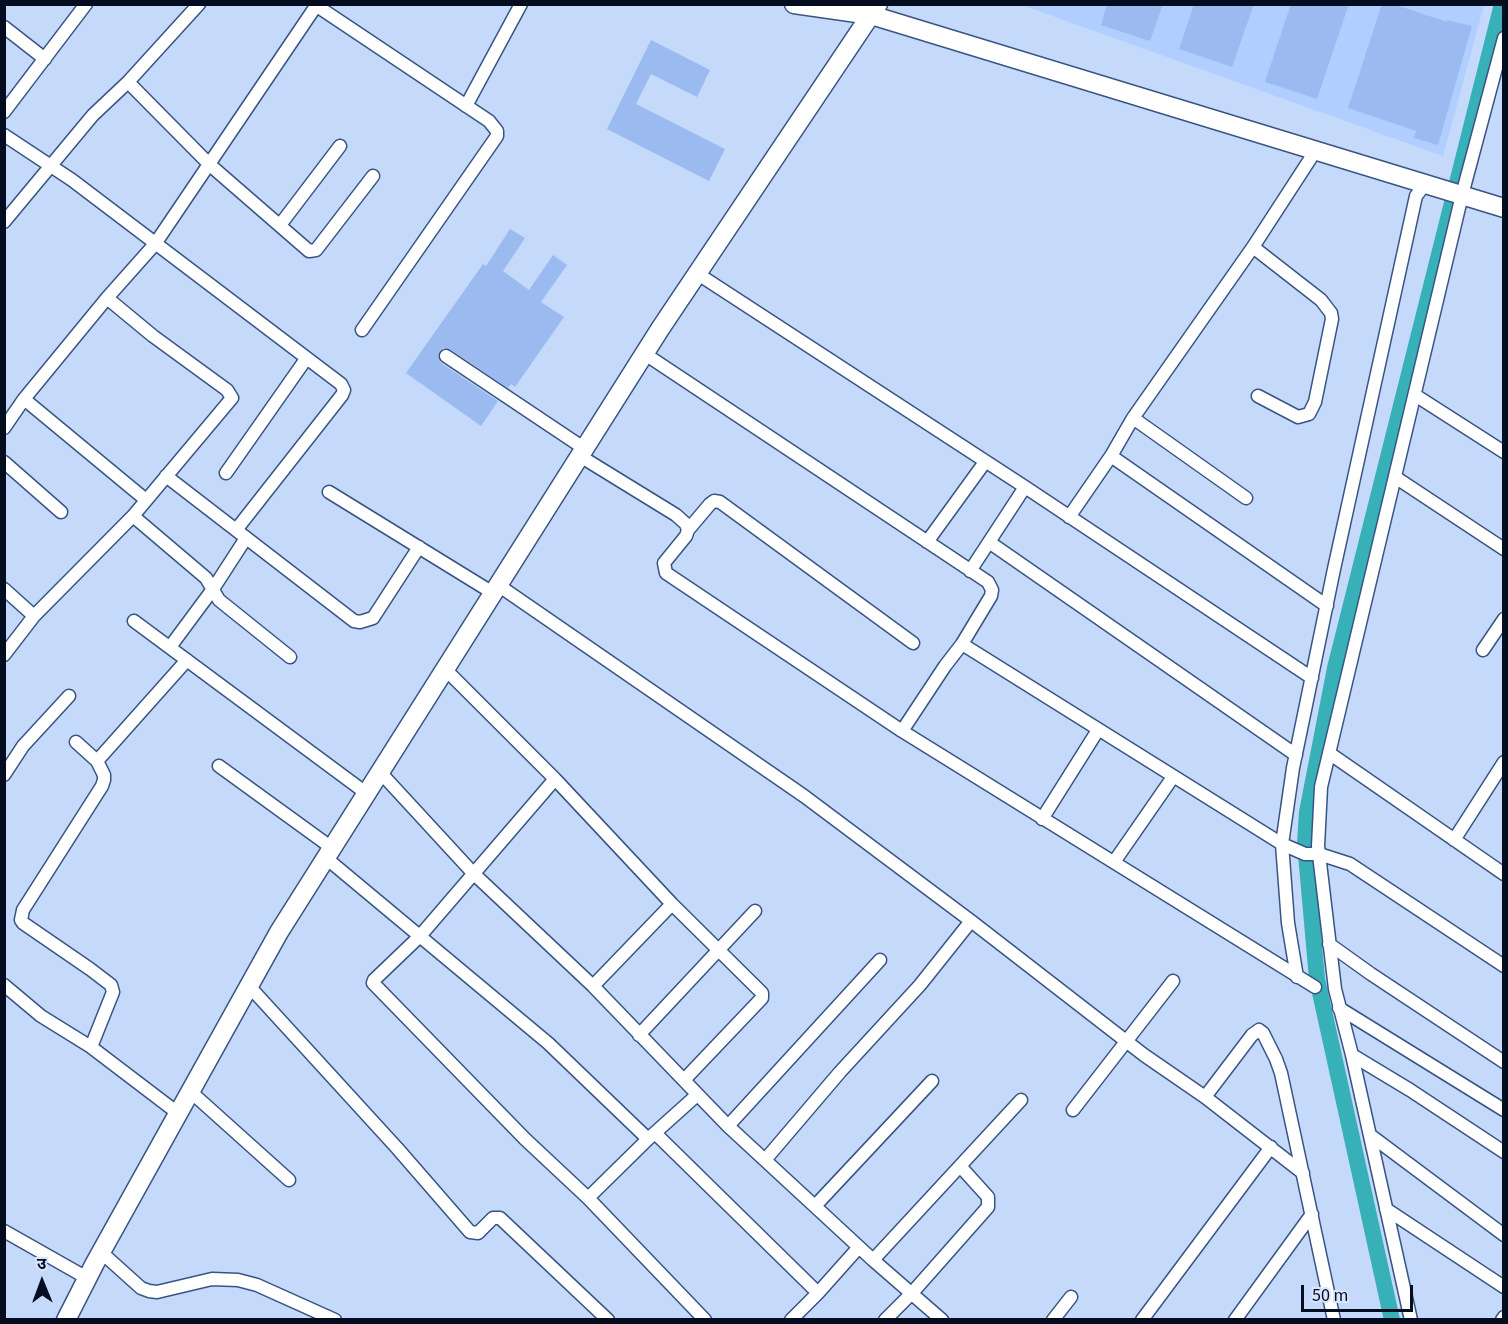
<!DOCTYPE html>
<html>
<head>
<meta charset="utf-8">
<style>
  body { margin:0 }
  #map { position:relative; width:1508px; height:1324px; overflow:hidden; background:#c5d9fa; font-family:"Source Sans 3","Noto Sans Devanagari",sans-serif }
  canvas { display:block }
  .frame { position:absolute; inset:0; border:6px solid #040d1f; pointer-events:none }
  .north { position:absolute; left:12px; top:1252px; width:60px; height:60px; -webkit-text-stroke:4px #d8e5fc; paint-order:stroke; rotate:359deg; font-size:16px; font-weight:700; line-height:24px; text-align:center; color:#040d1f }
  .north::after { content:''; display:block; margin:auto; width:21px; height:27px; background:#040d1f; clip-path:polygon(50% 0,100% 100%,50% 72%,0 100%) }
  .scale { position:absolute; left:1301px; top:1285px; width:112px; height:27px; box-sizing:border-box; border:3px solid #040d1f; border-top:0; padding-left:8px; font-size:18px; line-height:21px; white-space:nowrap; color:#040d1f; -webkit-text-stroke:4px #d8e5fc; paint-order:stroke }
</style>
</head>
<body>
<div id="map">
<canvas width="1508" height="1324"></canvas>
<div class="frame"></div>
<div class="north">उ</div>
<div class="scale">50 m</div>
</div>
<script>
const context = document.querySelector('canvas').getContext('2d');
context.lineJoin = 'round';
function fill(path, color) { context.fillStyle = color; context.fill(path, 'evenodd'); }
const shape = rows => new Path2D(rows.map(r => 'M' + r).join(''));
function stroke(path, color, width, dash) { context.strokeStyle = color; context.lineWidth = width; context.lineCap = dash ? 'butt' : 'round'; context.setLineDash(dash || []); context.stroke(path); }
const built = shape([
  [1022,5,1484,5,1443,156]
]);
const canal = shape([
  [1392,1320,1317,979,1305,843,1307,812,1335,668,1502,4]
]);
const building = shape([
  [1107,4,1163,4,1150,41,1101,25],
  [1194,4,1254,4,1232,67,1179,49],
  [1291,4,1349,4,1317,99,1265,82],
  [1382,4,1393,4,1447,22,1447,20,1472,26,1438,145,1414,138,1416,131,1348,108],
  [651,40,710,70,697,97,651,74,636,104,725,149,709,181,607,129],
  [510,229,525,238,503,271,529,290,553,255,567,265,541,302,564,317,515,387,511,384,508,388,450,349,443,348,440,351,438,356,441,363,498,401,481,426,406,373,483,264,486,266]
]);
const street = shape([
  [314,4,489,121,497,131,497,136,362,330],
  [4,27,45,59],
  [128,82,210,165,309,251,316,250,373,176],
  [466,106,521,4],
  [4,112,86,4],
  [4,135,72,180,341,384,344,390,342,395,236,530],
  [4,222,93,115,128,82,199,4],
  [280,225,340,146],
  [1253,247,1321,300,1331,313,1332,319,1315,402,1309,414,1298,417,1258,396],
  [698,274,1025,487,1312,678],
  [645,354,988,582,992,590,991,596,962,644],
  [446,356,585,449],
  [1415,395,1504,452],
  [24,399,146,500],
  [1133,418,1246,498],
  [4,428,24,399,107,298,155,244,316,6],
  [580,456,676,515,686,524,688,530,686,536,664,563,666,573,902,731,1315,987],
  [1111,456,1327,606],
  [4,462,61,512],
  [226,473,306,359],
  [166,476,354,621,360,622,373,618,419,547],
  [1395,477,1504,549],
  [329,492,493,593],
  [133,516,206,578,219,600,290,657],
  [1069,517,1111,456,1133,418,1253,247,1316,150],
  [688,530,710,504,714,501,720,502,913,643],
  [927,542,985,462],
  [989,542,1025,487],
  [970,571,989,542,1296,755],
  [498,585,804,796,971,921,1144,1055,1205,1097,1303,1173],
  [4,589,34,616],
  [134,621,366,793],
  [170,647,213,589,246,538],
  [1483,650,1504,619],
  [4,655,34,616,133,516,232,398,227,390,153,336,107,298],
  [445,669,555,779,672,904,762,993,762,998,684,1080],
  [902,731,945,666,962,644,1282,844,1305,854,1319,854,1350,864,1504,966],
  [76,742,97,761,104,775,104,780,102,786,23,910,21,920,23,923,90,969,111,985,113,992,91,1047,179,1114],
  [1329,753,1504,874],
  [97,761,187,660],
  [219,766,332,848],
  [380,772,473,873,593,986,728,1126,873,1260,942,1320],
  [4,775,23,746,69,696],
  [555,779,420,936,374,980,373,983,525,1139,588,1198],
  [1042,819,1098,730],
  [1454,840,1504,762],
  [326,858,548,1043,648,1139,697,1095],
  [1114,862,1173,777],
  [1329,944,1371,974,1504,1062],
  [1297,977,1288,923,1282,844,1293,768,1334,569,1416,196,1426,183],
  [4,985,41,1016,91,1047],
  [249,986,397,1148,470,1232,478,1233,493,1218,500,1218,608,1320],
  [593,986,672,904],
  [1339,1008,1504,1110],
  [639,1035,755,911],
  [1352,1055,1410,1090,1504,1152],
  [191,1092,289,1180],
  [1205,1097,1252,1035,1259,1030,1263,1033,1276,1059,1281,1073,1334,1320],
  [1073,1110,1173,981],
  [728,1126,880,960],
  [656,1134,818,1293,859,1247],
  [1370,1135,1504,1235],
  [648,1139,588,1198,705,1320],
  [765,1160,840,1072,920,985,971,921],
  [815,1206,932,1081],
  [1386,1209,1504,1287],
  [4,1231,87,1278],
  [101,1252,141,1288,149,1291,157,1292,212,1279,238,1280,257,1285,335,1320],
  [873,1260,1021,1100],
  [791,1320,818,1293],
  [885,1320,912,1293,988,1207,988,1197,960,1166],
  [1053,1320,1071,1297],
  [1142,1320,1271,1147],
  [1235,1320,1312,1214],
  [1411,1320,1352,1055,1335,989,1318,846,1321,787,1462,195,1504,38],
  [1502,1320,1504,1317]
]);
const secondary = shape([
  [794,4,871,15,1504,208],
  [66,1320,95,1263,279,932,660,329,878,4]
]);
fill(built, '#b0ceff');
stroke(canal, '#37b1b7', 16);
fill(building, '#9abaf0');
stroke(street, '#385482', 15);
stroke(secondary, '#385482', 21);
stroke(street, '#fff', 12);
stroke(secondary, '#fff', 18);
</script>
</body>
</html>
